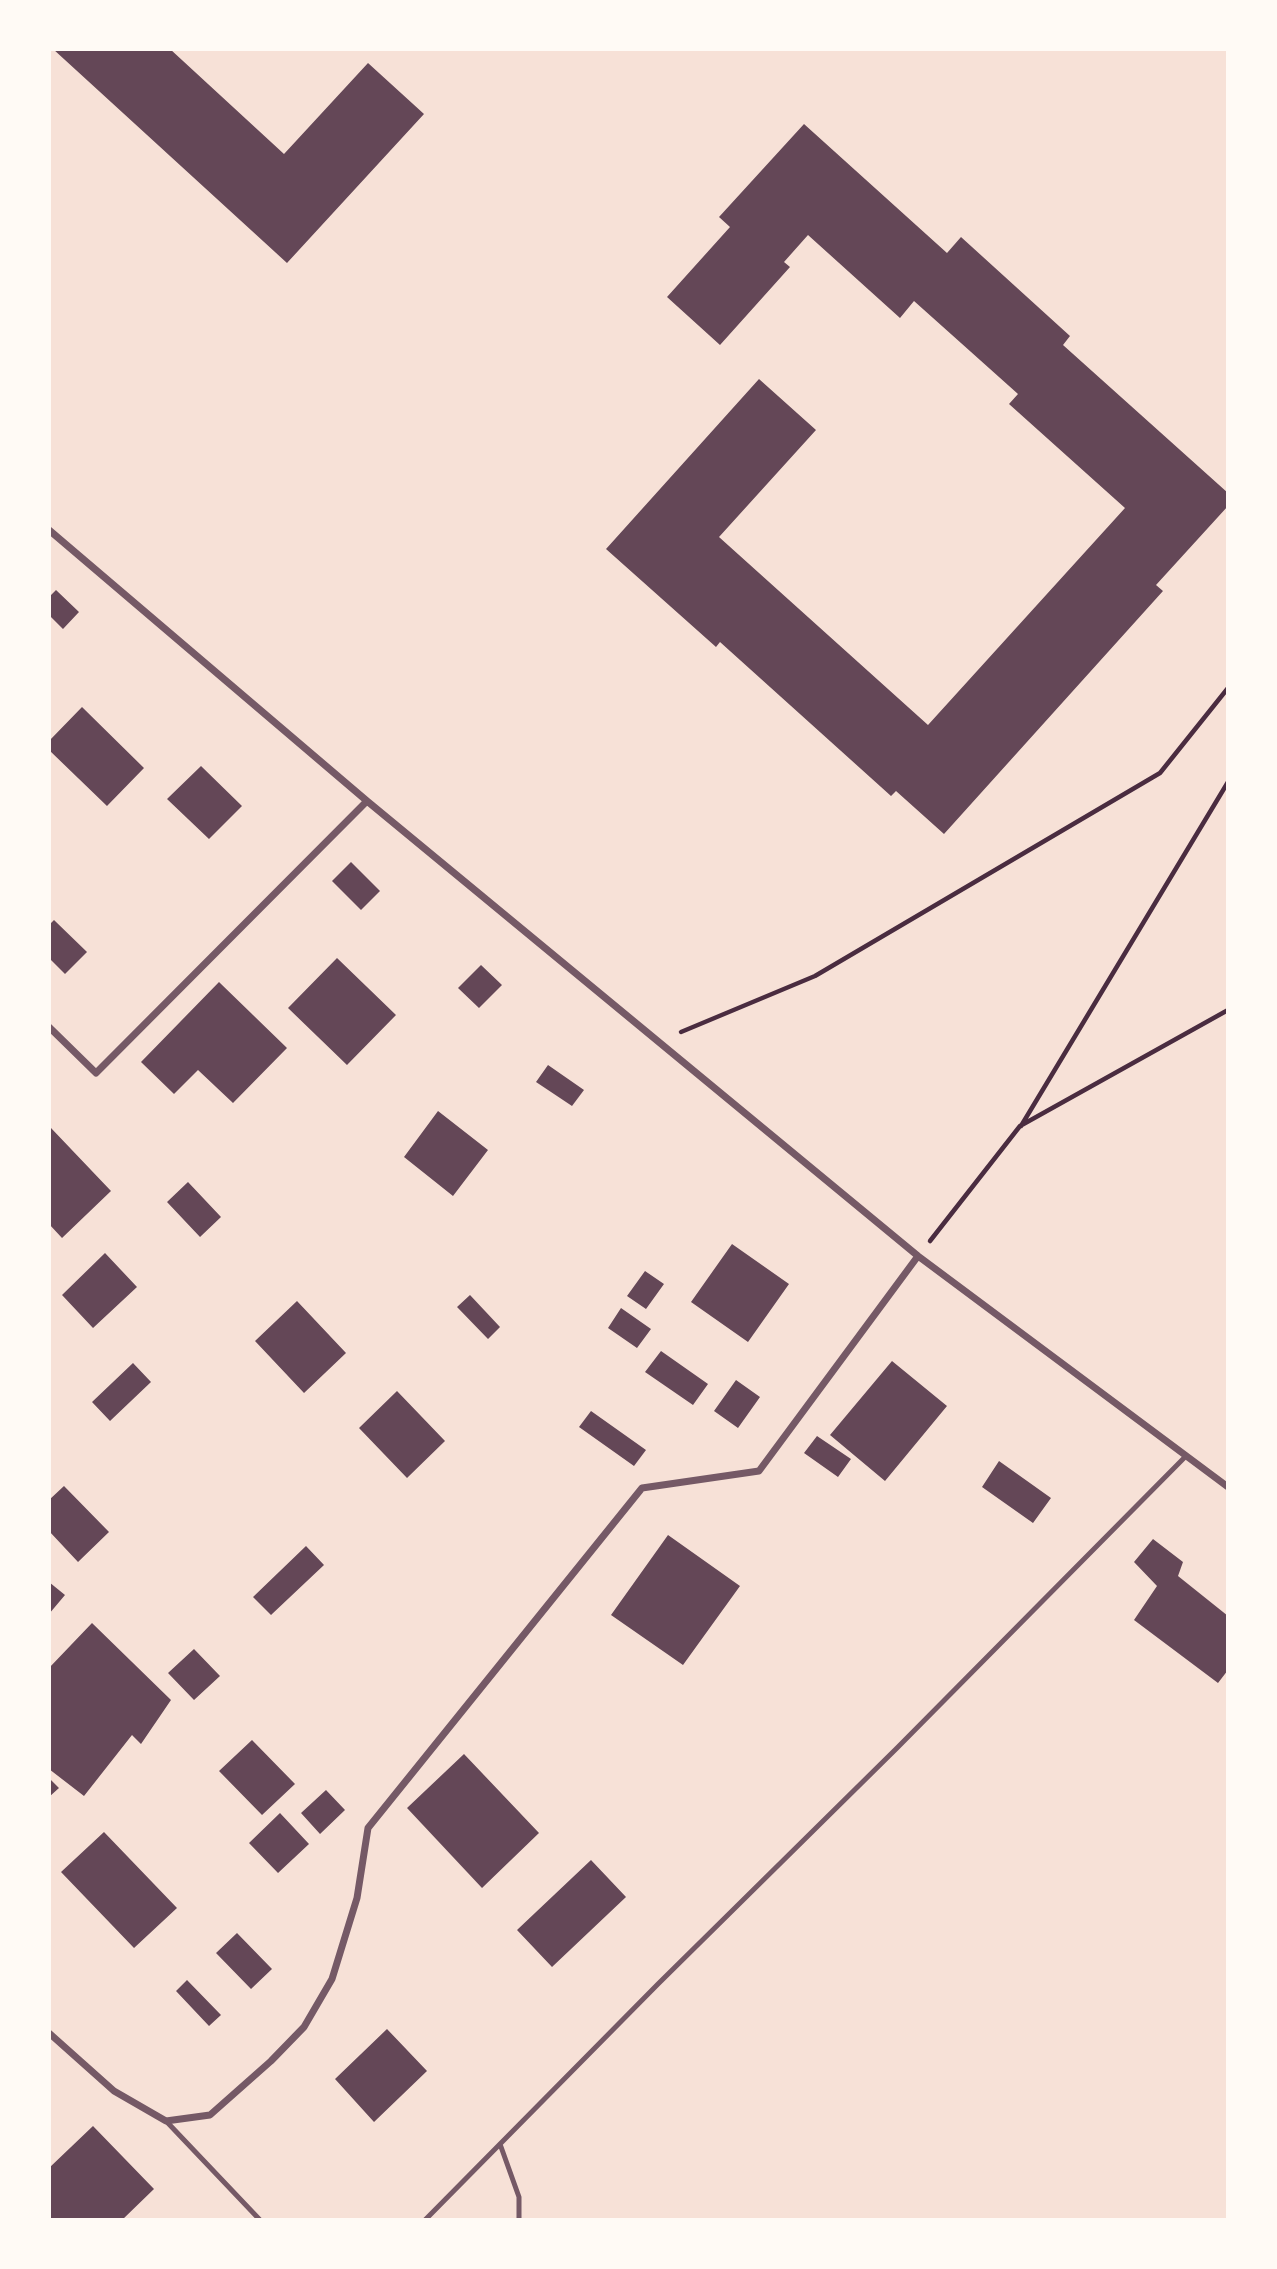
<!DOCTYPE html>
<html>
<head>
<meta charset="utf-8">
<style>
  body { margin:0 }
  #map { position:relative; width:1277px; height:2269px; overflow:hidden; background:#f7e1d7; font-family:"Golos Text",sans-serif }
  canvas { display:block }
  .frame { position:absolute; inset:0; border:51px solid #fffaf5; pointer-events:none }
</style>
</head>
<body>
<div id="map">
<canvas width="1277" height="2269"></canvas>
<div class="frame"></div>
</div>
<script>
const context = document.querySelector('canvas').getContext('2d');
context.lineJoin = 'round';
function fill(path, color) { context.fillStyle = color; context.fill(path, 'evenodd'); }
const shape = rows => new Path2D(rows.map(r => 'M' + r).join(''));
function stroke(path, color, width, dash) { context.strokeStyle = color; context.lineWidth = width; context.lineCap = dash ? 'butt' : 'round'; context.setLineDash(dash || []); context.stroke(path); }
const building = shape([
  [53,49,170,49,284,154,368,63,424,114,287,263],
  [804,124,947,253,961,237,1070,336,1063,345,1228,493,1228,506,1156,585,1163,591,944,834,896,791,891,796,720,642,716,647,606,549,759,379,816,430,719,537,928,725,1125,508,1009,404,1018,394,914,301,900,318,808,235,784,262,790,267,720,345,667,297,730,227,719,217],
  [56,590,79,612,63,629,49,615,49,597],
  [82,707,144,768,107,806,49,750,49,741],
  [201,766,242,806,209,839,167,799],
  [351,862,380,891,361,910,332,881],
  [54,920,87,952,65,974,49,958,49,925],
  [337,958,396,1015,347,1065,288,1008],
  [481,965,502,985,479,1008,458,988],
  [219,982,287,1048,233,1103,198,1070,174,1094,141,1062],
  [548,1065,584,1090,572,1106,536,1082],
  [438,1111,488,1150,453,1196,404,1157],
  [51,1128,111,1191,62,1238,49,1224,49,1130],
  [188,1182,221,1217,200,1237,167,1202],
  [732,1244,789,1284,748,1342,691,1302],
  [105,1253,137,1287,93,1328,62,1295],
  [645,1271,664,1284,646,1309,627,1296],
  [470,1295,500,1327,488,1339,457,1307],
  [297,1301,346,1353,304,1393,255,1341],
  [621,1308,651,1329,637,1348,608,1328],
  [661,1351,708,1384,693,1405,645,1372],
  [892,1361,947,1406,885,1481,830,1435],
  [133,1363,151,1382,110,1421,92,1402],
  [736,1380,760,1397,738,1428,714,1411],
  [397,1391,445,1441,407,1478,359,1428],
  [591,1411,646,1450,634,1466,579,1427],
  [817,1436,851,1459,838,1477,804,1453],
  [999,1461,1051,1498,1033,1523,982,1487],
  [64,1486,109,1532,78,1562,49,1531,49,1500],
  [668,1535,740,1586,683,1665,611,1615],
  [1153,1539,1183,1562,1178,1576,1228,1616,1228,1670,1218,1683,1134,1620,1157,1586,1134,1562],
  [306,1546,324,1565,271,1615,253,1597],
  [49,1582,65,1595,49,1614],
  [92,1623,171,1700,141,1744,132,1735,84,1796,49,1769,49,1668],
  [194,1649,220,1676,194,1700,168,1673],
  [252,1740,295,1784,262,1815,219,1771],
  [464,1754,539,1833,482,1888,407,1808],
  [49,1778,59,1788,49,1797],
  [326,1790,345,1810,320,1834,301,1813],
  [280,1813,309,1844,278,1873,249,1843],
  [104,1832,177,1908,134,1948,61,1872],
  [591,1860,626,1897,552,1967,517,1930],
  [237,1933,272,1969,251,1989,216,1953],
  [187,1980,221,2015,209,2026,176,1991],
  [387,2029,427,2071,374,2122,335,2079],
  [93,2126,154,2189,122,2220,49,2220,49,2168]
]);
const path = shape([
  [681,1032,815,976,1160,773,1228,688],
  [1021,1126,1228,782],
  [930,1241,1020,1126,1228,1010]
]);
const service = shape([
  [166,2121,260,2220],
  [500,2144,519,2197,519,2220],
  [425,2220,658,1984,897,1748,1186,1456]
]);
const minor = shape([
  [49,530,367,801,918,1256,1228,1487],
  [49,1027,96,1073,367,801],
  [49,2033,114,2091,166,2121,210,2115,271,2061,304,2027,332,1979,357,1898,368,1828,642,1488,759,1471,918,1256]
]);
fill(building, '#644757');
stroke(path, '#4a2c40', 4.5);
stroke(service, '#755966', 5);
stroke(minor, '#755966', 7);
</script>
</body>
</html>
